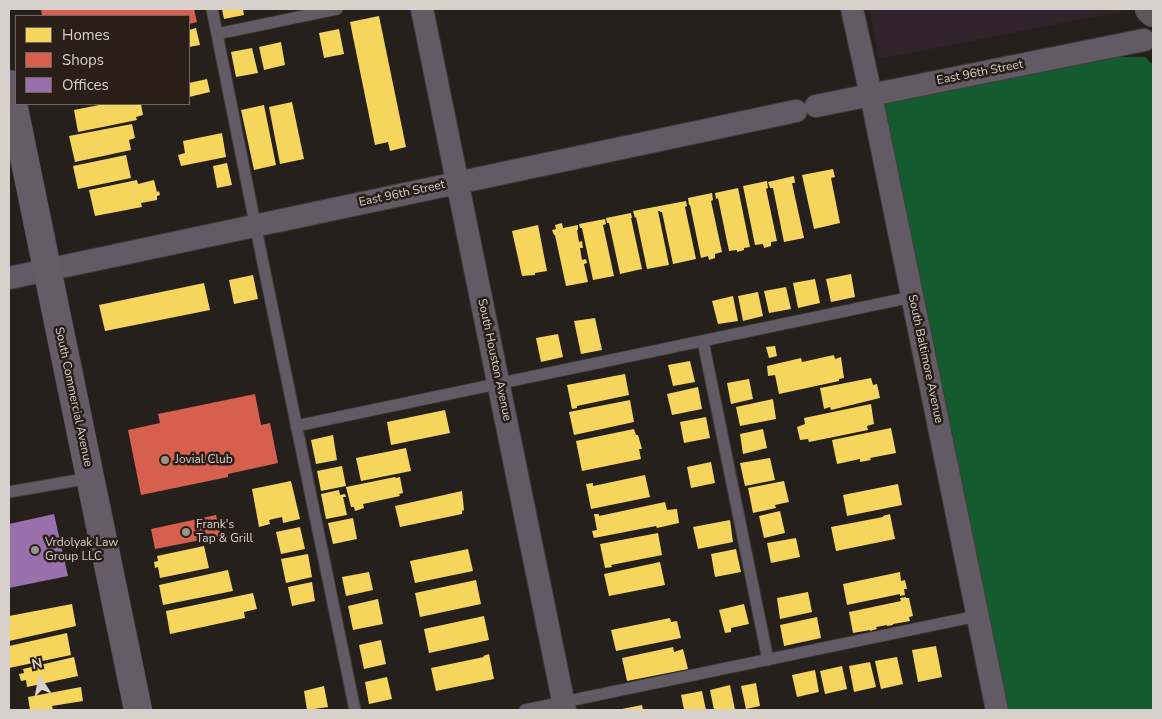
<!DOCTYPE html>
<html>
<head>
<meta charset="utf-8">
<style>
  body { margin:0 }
  #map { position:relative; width:1162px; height:719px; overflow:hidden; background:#26201c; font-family:"Nunito Sans",sans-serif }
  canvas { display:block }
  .frame { position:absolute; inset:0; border:10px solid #d7d0cb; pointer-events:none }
  .legend { position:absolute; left:15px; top:15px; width:175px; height:90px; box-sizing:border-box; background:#2a1f18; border:1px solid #6f6660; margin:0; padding:6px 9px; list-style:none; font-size:15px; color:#d7d0cb }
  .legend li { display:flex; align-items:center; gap:10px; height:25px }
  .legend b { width:25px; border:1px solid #6f6660 }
  .north { position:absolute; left:15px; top:654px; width:50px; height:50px; -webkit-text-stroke:4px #2a1f18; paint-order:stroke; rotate:349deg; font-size:14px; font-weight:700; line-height:20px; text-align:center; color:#d7d0cb }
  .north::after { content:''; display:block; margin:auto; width:18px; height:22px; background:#d7d0cb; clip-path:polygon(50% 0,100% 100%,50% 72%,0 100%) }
</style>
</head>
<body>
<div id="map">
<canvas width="1162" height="719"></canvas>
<div class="frame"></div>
<ul class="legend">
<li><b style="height:14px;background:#f6d55c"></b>Homes</li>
<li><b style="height:14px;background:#d6604d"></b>Shops</li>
<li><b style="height:14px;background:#9970ab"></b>Offices</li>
</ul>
<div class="north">N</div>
</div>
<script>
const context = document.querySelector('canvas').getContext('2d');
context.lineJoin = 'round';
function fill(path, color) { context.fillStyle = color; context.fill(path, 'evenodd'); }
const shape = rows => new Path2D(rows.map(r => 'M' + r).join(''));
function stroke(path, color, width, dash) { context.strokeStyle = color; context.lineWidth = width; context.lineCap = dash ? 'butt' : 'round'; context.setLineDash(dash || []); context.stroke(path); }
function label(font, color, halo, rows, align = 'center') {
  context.font = font + ' "Nunito Sans",sans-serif'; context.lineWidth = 5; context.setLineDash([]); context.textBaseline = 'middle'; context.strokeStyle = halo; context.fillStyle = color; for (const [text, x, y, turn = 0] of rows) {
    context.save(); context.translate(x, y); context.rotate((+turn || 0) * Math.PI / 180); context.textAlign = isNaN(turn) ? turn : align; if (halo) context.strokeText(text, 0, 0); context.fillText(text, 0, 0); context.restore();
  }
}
const industrial = shape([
  [869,9,1134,9,879,59]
]);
const forest = shape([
  [1091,57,1145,57,1153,65,1153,710,1008,710,883,98]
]);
const homes = shape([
  [222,9,243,9,244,15,224,19],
  [379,16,406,147,390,151,388,142,375,145,350,22],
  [196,28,200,45,189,47,189,30],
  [339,29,344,54,324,58,319,33],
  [281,42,285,65,264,70,259,47],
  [252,48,258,73,236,77,231,52],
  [207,79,210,92,189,97,189,83],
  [292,102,304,159,280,164,269,107],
  [104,104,141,104,143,115,136,117,137,120,78,132,74,110],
  [264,105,276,165,254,170,241,110],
  [132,124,135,138,129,140,131,150,75,162,69,136],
  [222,133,226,157,181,166,178,155,185,153,183,141],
  [126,155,131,178,78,189,73,166],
  [227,163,232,185,217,188,213,166],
  [833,169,835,177,831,178,840,223,814,229,802,175],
  [794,176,795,183,792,183,804,238,784,242,773,188,770,188,768,182],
  [137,180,138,184,154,180,157,192,159,191,160,195,157,196,157,200,141,203,142,207,95,216,89,190],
  [767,181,768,188,766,189,777,241,771,242,771,246,764,248,763,244,755,245,743,186],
  [738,188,750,247,744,248,744,250,737,252,737,250,729,251,718,198,716,199,715,193],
  [712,193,713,200,711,201,722,252,715,254,715,258,709,260,708,256,701,258,690,205,689,205,688,198],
  [686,201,687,206,685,207,696,259,673,264,662,212,660,212,660,211,658,211,669,265,647,269,636,217,635,218,633,211],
  [631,213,632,218,631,218,642,269,620,274,609,223,607,223,606,218],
  [605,219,606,224,603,225,614,276,593,280,582,228,580,228,579,224],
  [562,223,563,228,578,225,578,230,577,230,579,242,582,241,583,248,580,248,582,260,586,259,587,263,584,264,588,282,566,286,555,235,554,235,552,230,556,229,555,225],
  [538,225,547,271,535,273,535,275,522,276,512,231],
  [851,274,855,297,831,302,826,279],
  [253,275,258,299,234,304,229,280],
  [815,279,820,303,798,308,793,283],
  [204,283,210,310,105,331,99,305],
  [786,287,791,309,769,313,764,291],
  [758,292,763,316,743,321,738,296],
  [733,296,738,321,718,324,712,301],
  [595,318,602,350,581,354,574,321],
  [558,334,563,357,541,362,536,338],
  [775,346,777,356,769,358,766,347],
  [834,355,835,359,841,357,844,378,839,379,839,381,779,394,775,375,768,376,767,366,801,358,802,362],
  [690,361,695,382,673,386,668,365],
  [625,374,629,395,577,406,577,408,572,409,567,385],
  [871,378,873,385,877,384,880,398,831,410,830,407,824,409,820,388],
  [749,379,753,399,731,404,727,383],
  [698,387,702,409,672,415,667,394],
  [773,399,776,419,740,426,736,407],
  [630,400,634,422,574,435,569,412],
  [871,404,874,424,867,426,868,430,809,442,808,439,800,440,797,427,805,424,804,418],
  [445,410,450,433,391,445,387,422],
  [706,417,710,438,684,443,680,422],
  [891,428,896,453,870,458,871,460,860,462,860,459,837,464,832,440],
  [634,429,636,435,638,435,642,449,639,449,641,459,582,471,576,441],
  [763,429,767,448,743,454,740,434],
  [333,435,337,460,316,464,311,440],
  [406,448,411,471,361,481,356,458],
  [770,458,775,480,745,486,740,463],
  [711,462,715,483,691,488,687,467],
  [342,466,346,486,321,491,317,471],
  [645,475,650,497,591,509,586,484,593,483,593,486],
  [395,477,396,478,400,477,403,493,399,494,400,496,363,504,364,508,355,511,354,507,351,507,346,487],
  [291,481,300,519,283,523,282,517,269,520,270,524,259,527,252,489],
  [784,481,789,502,775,505,776,508,753,513,748,488],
  [898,484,902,505,847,516,843,495],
  [339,490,340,495,345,494,346,497,343,497,347,515,326,519,321,494],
  [462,491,464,510,462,511,462,514,400,527,395,506],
  [665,502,667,510,677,509,679,523,657,528,656,526,594,538,592,531,597,530,594,514,599,514,599,516],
  [780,511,785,533,764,538,759,516],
  [890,514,895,539,836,551,831,527,883,517,883,516],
  [353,518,357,539,333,544,328,523],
  [730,520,733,542,698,549,693,527],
  [300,527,305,549,281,554,276,532],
  [658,533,662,555,611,565,612,567,605,568,600,544],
  [796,538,800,557,771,563,767,543],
  [204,546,209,568,160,578,158,567,155,568,154,562,158,561,157,556],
  [468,549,473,571,415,583,410,561],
  [736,549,741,572,715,577,711,554],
  [308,554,312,577,286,583,281,559],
  [660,562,665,585,609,596,604,574],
  [228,570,233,591,163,605,159,585],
  [369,572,373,590,346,596,342,577],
  [900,572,901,581,905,580,907,589,904,589,905,595,900,596,900,594,847,605,843,584],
  [476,580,481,604,420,617,415,593],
  [312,582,315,601,292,606,288,587],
  [808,592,812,612,780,619,777,598],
  [253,593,257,609,244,612,245,618,170,634,166,611],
  [906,597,906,598,909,598,913,616,909,617,910,621,893,624,893,625,887,626,887,625,876,627,877,629,870,631,870,630,853,633,849,612,901,601,900,598],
  [378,599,383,624,353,630,348,606],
  [72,604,76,626,9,641,9,616],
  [744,604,749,624,731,628,731,632,725,633,719,610],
  [484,616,489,640,429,653,424,629],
  [817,617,821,638,784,646,780,625],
  [670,618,671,622,677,621,681,638,616,651,611,630],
  [67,633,71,655,9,668,9,646],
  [381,640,386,664,364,669,359,645],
  [936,646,942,677,918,682,912,650],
  [673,647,674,652,683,649,688,669,627,681,622,658],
  [489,654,494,679,436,691,431,668,484,657,483,656],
  [74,657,78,676,27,687,26,680,21,681,19,674,24,673,23,669],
  [897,657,903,684,881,689,875,661],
  [870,662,876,687,854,692,849,666],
  [842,666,847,689,825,694,820,671],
  [815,670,819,692,797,697,792,675],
  [387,677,392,699,369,704,365,682],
  [756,683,760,706,746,709,741,686],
  [730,685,735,710,714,710,710,690],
  [324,686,328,707,307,710,304,691],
  [81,687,83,701,52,706,53,710,30,710,28,697],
  [702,691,706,710,684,710,681,695],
  [642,705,643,710,623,710,622,709]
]);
const shops = shape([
  [41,9,194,9,197,22,189,24,189,16,42,16],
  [255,394,261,425,270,423,278,463,228,474,228,477,141,495,128,430,160,423,158,414],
  [216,515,221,536,155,549,151,529]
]);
const offices = shape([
  [54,514,68,576,9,588,9,524]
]);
const lane = shape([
  [212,9,263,263,355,710],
  [217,34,337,9],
  [703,341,768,660],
  [296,426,912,297],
  [9,492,90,478],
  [525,710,977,616]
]);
const street = shape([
  [422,9,565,710],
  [852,9,871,95,997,710],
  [816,106,1144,40],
  [9,278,796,111]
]);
const secondary = shape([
  [9,84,138,710]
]);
const highway = shape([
  [1149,9,1153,13]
]);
const markers = [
  [165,460,5,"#99928e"],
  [186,532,5,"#99928e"],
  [35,550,5,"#99928e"]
];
const streetNames = [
  ["East 96th Street",980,73,-11],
  ["East 96th Street",402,194,-12],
  ["South Baltimore Avenue",925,359,78],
  ["South Houston Avenue",494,360,78],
  ["South Commercial Avenue",73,397,78]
];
const poiNames = [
  ["Jovial Club",175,460],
  ["Frank's",196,525],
  ["Tap & Grill",196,539],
  ["Vrdolyak Law",45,543],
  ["Group LLC",45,557]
];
fill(industrial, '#31232b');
fill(forest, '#145b2f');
fill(homes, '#f6d55c');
fill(shops, '#d6604d');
fill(offices, '#9970ab');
stroke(lane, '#413c39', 13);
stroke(street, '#413c39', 24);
stroke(secondary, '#413c39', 29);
stroke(highway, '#413c39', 29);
stroke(lane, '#625b65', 11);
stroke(street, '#625b65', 22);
stroke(secondary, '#655c68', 28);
stroke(highway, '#5d575c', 28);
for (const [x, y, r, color] of markers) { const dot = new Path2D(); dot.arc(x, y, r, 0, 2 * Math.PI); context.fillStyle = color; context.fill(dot); stroke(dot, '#2a1f18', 2); }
label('12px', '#d7d0cb', '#2a1f18', streetNames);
label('12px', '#d7d0cb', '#2a1f18', poiNames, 'left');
</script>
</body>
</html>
